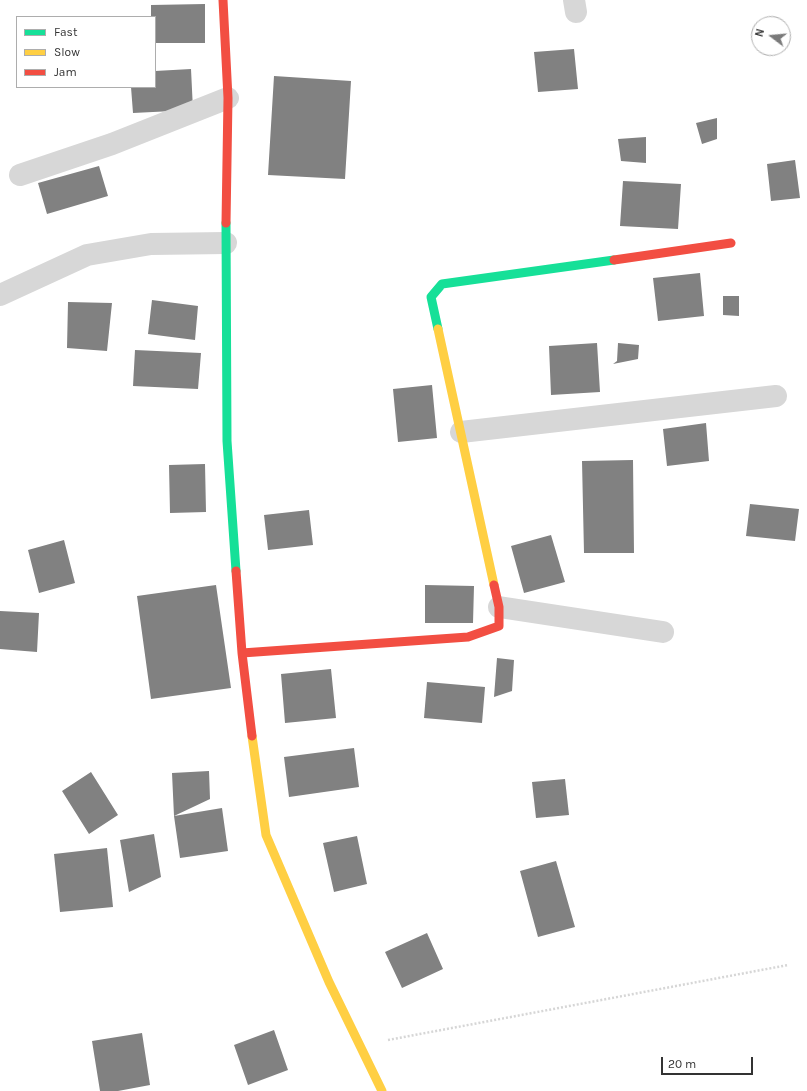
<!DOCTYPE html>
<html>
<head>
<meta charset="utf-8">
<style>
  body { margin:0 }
  #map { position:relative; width:807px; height:1091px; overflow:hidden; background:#fff; font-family:Karla,sans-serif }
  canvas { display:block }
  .legend { position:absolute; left:16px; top:16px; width:140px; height:72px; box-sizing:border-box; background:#fff; border:1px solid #adadad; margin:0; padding:5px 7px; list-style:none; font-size:12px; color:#333 }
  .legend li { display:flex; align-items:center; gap:8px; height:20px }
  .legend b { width:20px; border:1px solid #adadad }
  .north { position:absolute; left:751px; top:16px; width:40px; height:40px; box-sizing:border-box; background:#fff; border:1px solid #adadad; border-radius:50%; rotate:286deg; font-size:11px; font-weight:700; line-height:16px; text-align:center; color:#333 }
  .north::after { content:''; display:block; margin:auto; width:14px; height:18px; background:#7a7a7a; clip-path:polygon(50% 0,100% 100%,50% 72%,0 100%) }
  .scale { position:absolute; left:661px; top:1057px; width:92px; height:18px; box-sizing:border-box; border:2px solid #333; border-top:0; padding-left:5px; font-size:12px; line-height:14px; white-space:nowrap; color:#333; -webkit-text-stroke:3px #fff; paint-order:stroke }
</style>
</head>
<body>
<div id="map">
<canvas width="807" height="1091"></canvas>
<ul class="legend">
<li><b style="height:5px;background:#16e098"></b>Fast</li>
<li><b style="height:5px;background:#ffcf43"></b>Slow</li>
<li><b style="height:5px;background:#f24e42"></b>Jam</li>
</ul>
<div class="north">N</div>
<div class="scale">20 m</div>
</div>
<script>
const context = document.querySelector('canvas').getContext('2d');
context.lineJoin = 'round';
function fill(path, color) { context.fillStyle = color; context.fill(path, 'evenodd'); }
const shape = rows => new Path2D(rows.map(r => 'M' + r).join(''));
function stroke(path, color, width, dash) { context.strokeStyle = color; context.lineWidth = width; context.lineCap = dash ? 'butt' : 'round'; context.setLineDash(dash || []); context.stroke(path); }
const building = shape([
  [205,4,205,43,155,43,155,17,151,17,151,5],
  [574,49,578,89,538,92,534,52],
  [191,69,193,110,133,113,131,87,155,87,155,71],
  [274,76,351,81,345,179,268,175],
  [717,118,717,139,702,144,696,123],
  [646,137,646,163,621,161,618,139],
  [795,160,800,198,771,201,767,164],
  [99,166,108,196,47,214,38,183],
  [623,181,681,184,678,229,620,226],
  [700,273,704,316,658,321,653,278],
  [723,296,739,296,739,316,723,315],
  [152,300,198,306,195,340,148,334],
  [68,302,112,303,107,351,67,348],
  [597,343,600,392,551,395,549,346],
  [618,343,639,345,638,359,613,364,617,361],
  [135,350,201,353,198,389,133,386],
  [432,385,437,438,398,442,393,389],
  [706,423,709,461,667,466,663,429],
  [633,460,634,553,584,553,582,461],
  [205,464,206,512,170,513,169,465],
  [750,504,799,509,795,541,746,536],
  [309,510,313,545,268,550,264,515],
  [551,535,565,582,524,593,511,546],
  [64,540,75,583,39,593,28,550],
  [216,585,231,688,151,699,137,596],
  [425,585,474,586,473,623,425,623],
  [0,611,39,613,37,652,0,649],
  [497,658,514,660,512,691,494,697],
  [331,669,336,718,285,723,281,674],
  [427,682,485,687,482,723,424,718],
  [354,748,359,787,289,797,284,757],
  [209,771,210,799,174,816,172,773],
  [91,772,118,815,89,834,62,791],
  [565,779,569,815,536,818,532,782],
  [222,808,228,851,180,858,174,816],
  [154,834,161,877,129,892,120,840],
  [357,836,367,884,334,892,323,843],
  [107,848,113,907,60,912,54,854],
  [556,861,575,927,538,937,520,871],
  [427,933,443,969,402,988,385,952],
  [274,1030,288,1070,248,1085,234,1045],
  [142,1033,150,1085,118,1091,100,1091,92,1041]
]);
const path = shape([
  [388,1040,788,965]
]);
const street = shape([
  [574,0,576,12],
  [20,175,112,144,228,98],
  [0,295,87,255,151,244,226,243],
  [461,432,776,396],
  [499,607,663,632]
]);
const fast = shape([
  [226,223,227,441,236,571],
  [438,329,431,297,442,284,614,260]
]);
const slow = shape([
  [438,329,494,585],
  [252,736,266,835,329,982,382,1091]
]);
const jam = shape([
  [223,0,228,98,226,223],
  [614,260,731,243],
  [236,571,242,653,252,736],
  [242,653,468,637,499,626,499,607,494,585]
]);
fill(building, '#818181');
stroke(path, '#d6d6d6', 2.5, [2, 2]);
stroke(street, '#d7d7d7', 22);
stroke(fast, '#16e098', 9);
stroke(slow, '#ffcf43', 9);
stroke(jam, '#f24e42', 9);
</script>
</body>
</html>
